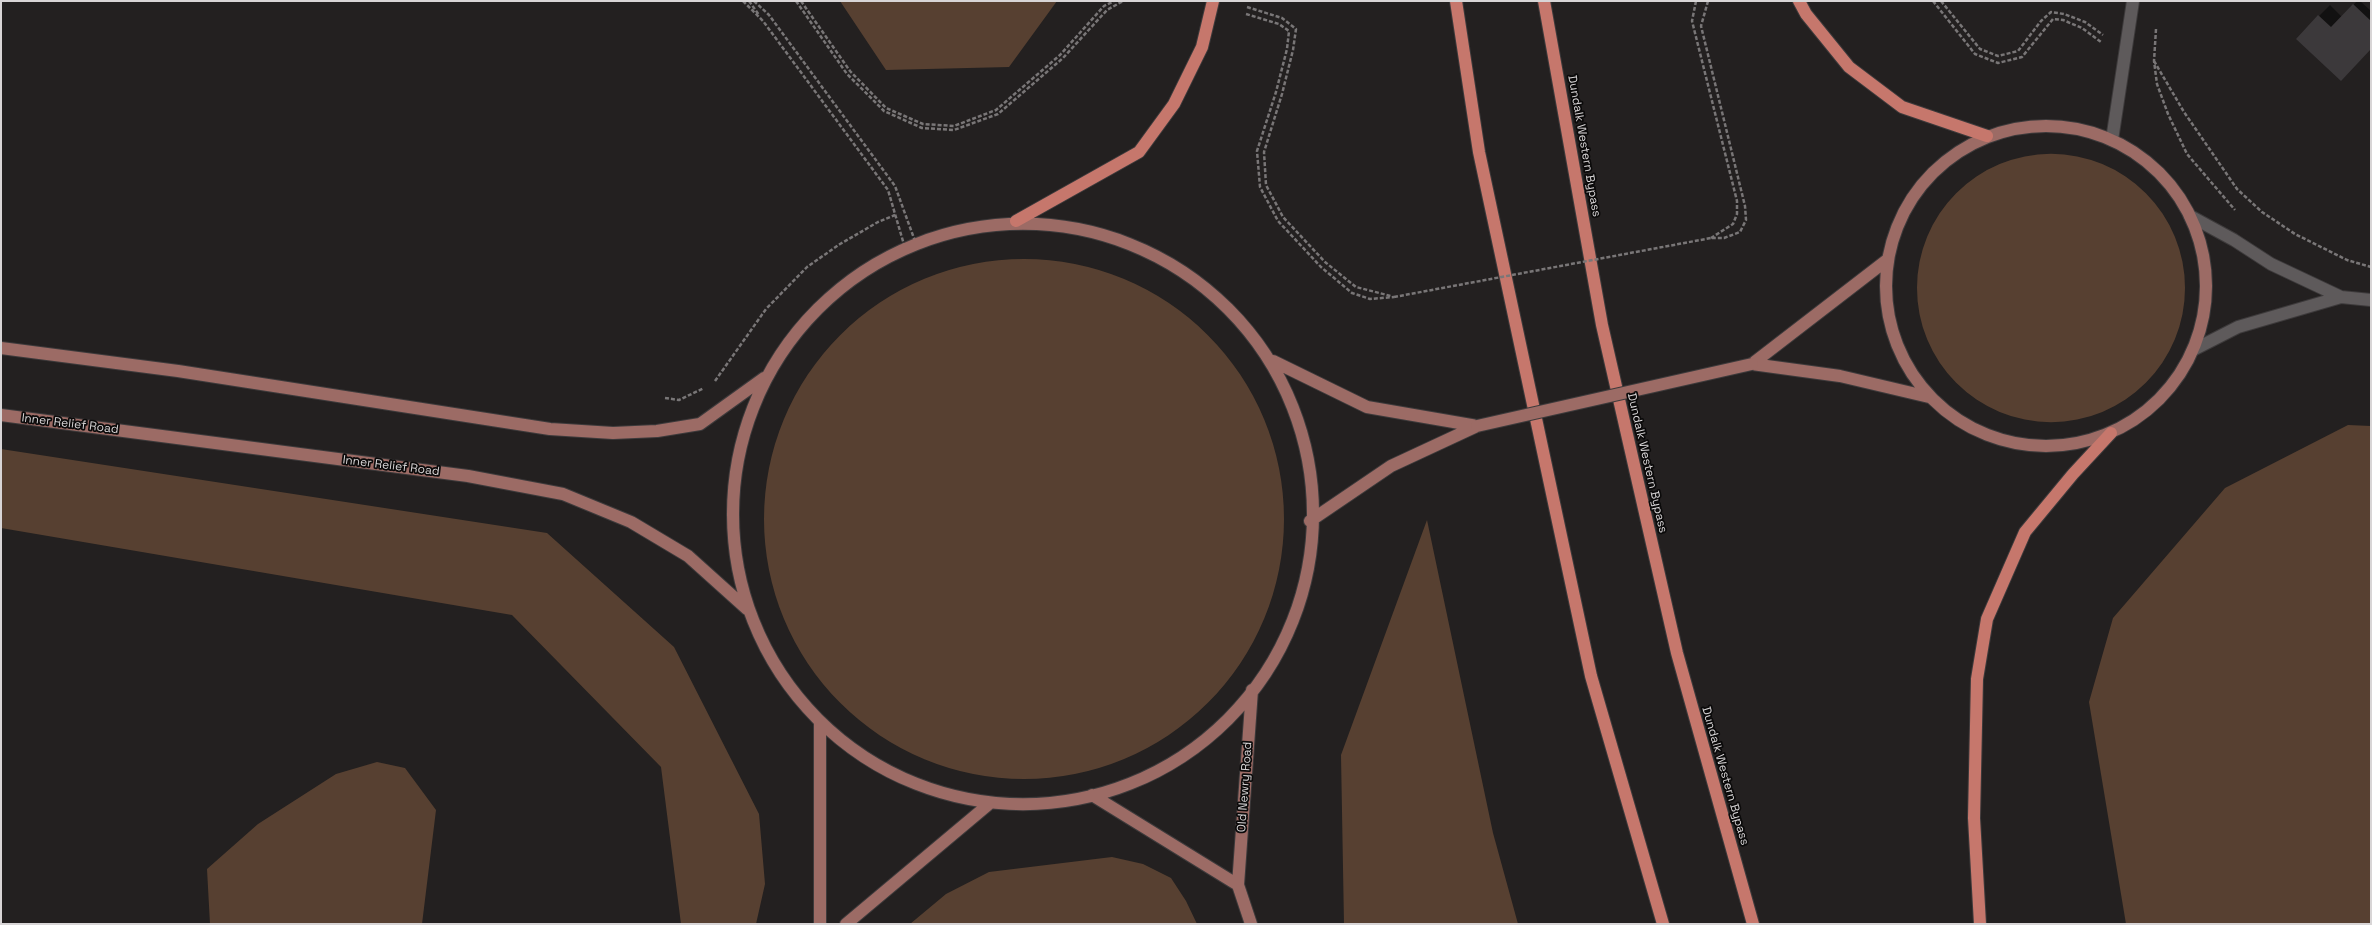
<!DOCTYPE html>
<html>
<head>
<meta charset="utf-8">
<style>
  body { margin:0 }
  #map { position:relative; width:2372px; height:925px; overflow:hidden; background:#232020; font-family:"Space Grotesk",sans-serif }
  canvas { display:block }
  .frame { position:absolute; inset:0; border:2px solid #d8d5d6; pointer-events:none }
</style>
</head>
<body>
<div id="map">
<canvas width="2372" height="925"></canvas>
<div class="frame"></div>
</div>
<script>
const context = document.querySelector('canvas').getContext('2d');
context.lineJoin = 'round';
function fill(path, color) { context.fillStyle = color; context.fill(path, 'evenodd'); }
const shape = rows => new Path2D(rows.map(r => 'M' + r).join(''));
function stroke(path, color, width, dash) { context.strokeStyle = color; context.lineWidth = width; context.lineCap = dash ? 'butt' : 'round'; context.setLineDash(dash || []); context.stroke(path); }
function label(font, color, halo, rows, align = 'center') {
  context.font = font + ' "Space Grotesk",sans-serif'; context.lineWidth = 3.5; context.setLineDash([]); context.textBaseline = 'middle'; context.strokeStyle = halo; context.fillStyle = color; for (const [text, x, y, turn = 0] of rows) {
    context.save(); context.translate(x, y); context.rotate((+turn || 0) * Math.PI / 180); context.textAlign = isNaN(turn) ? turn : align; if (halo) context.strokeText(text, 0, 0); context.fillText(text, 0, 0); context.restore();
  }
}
const green = shape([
  [840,1,1057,1,1009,67,886,70],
  '1917 288a134 134 0 1 1 268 0a134 134 0 1 1-268 0Z',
  '764 519a260 260 0 1 1 520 0a260 260 0 1 1-520 0Z',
  [2348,425,2371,426,2371,924,2126,924,2089,702,2113,618,2225,488],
  [1,449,547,533,674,647,759,814,765,884,756,924,681,924,661,767,512,615,1,528],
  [1427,520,1493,833,1518,924,1344,924,1341,755],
  [377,762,405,768,436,810,422,924,210,924,207,869,258,824,336,774],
  [1112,857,1143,864,1171,878,1186,901,1197,924,910,924,946,894,989,872]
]);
const shadow = shape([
  [2357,1,2360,1,2371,11,2371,48,2351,69,2319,16,2330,5,2342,17]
]);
const building = shape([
  [2353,4,2371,21,2371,49,2341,81,2296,39,2318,15,2331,27]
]);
const path = shape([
  [743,1,763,21,888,190,905,248],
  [749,1,759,15],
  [754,1,769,15,895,186,915,241],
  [796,1,847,74,884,111,922,128,954,130,998,114,1063,58,1107,10,1123,1],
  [801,1,850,71,886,108,923,124,954,126,996,110,1060,55,1104,6,1114,1],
  [1696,1,1692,21,1737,201,1737,214,1733,224,1711,238],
  [1708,1,1701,26,1745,206,1746,220,1740,232,1724,238,1711,238],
  [1933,1,1975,54,1998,63,2022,57,2053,19,2063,20,2082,28,2101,42],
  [1941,1,1980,49,1998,56,2018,51,2041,21,2051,12,2064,14,2085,22,2103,35],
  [1247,7,1282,18,1296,29,1293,50,1282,94,1264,152,1266,185,1283,217,1325,262,1356,287,1391,296],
  [1246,14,1279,24,1289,31,1287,49,1276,92,1257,151,1260,187,1278,221,1321,267,1352,293,1370,299,1394,297],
  [2156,29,2154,61,2157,84,2168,114,2187,154,2235,210],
  [2154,61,2184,112,2237,189,2262,212,2295,234,2347,260,2371,267],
  [715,381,766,309,807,267,840,244,878,222,895,215],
  [665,398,679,400,704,388]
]);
const minor = shape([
  [2112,140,2133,1],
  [2190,216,2234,240,2271,264,2341,297,2371,300],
  [2193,350,2238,327,2341,297]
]);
const major = shape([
  '1886 286a160 160 0 1 1 320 0a160 160 0 1 1-320 0Z',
  '733 514a290 290 0 1 1 580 0a290 290 0 1 1-580 0Z',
  [1,348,178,371,550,429,613,433,657,431,700,424,764,378],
  [1273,361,1367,407,1477,426],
  [1752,364,1840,376,1929,397],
  [1752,364,1887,260],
  [1,415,468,476,563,494,631,522,688,556,747,609],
  [1310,521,1391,466,1477,426],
  [820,724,820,924],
  [1092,795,1238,885],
  [846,924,989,804],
  [1251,924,1238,885,1252,690]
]);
const highway = shape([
  [1456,1,1479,152,1591,676,1663,924],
  [1544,1,1602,325,1677,653,1753,924],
  [1799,1,1806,14,1849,67,1902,107,1987,136],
  [1016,221,1139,152,1174,104,1202,47,1213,1],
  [1980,924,1974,818,1977,679,1987,619,2025,532,2073,474,2111,433]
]);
const pathBridge = shape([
  [1394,297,1711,238]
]);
const majorBridge = shape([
  [1477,426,1752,364]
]);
const streetNames = [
  ["Dundalk Western Bypass",1584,146,80],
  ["Inner Relief Road",70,424,7],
  ["Dundalk Western Bypass",1647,463,77],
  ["Inner Relief Road",391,466,7],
  ["Dundalk Western Bypass",1725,776,74],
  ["Old Newry Road",1245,787,-86]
];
fill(green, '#574031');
fill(shadow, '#0007');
fill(building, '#3c393b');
stroke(minor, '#3d3a3b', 14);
stroke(major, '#3d3a3b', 14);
stroke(highway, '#3d3a3b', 14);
stroke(path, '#797677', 2.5, [4, 2]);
stroke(minor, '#5e5a5b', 12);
stroke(major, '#9c6b65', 12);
stroke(highway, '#c6776c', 12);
stroke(majorBridge, '#3d3a3b', 14, []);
stroke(pathBridge, '#797677', 2.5, [4, 2]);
stroke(majorBridge, '#9c6b65', 12);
label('12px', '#d8d5d6', '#0b0a0a', streetNames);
</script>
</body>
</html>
